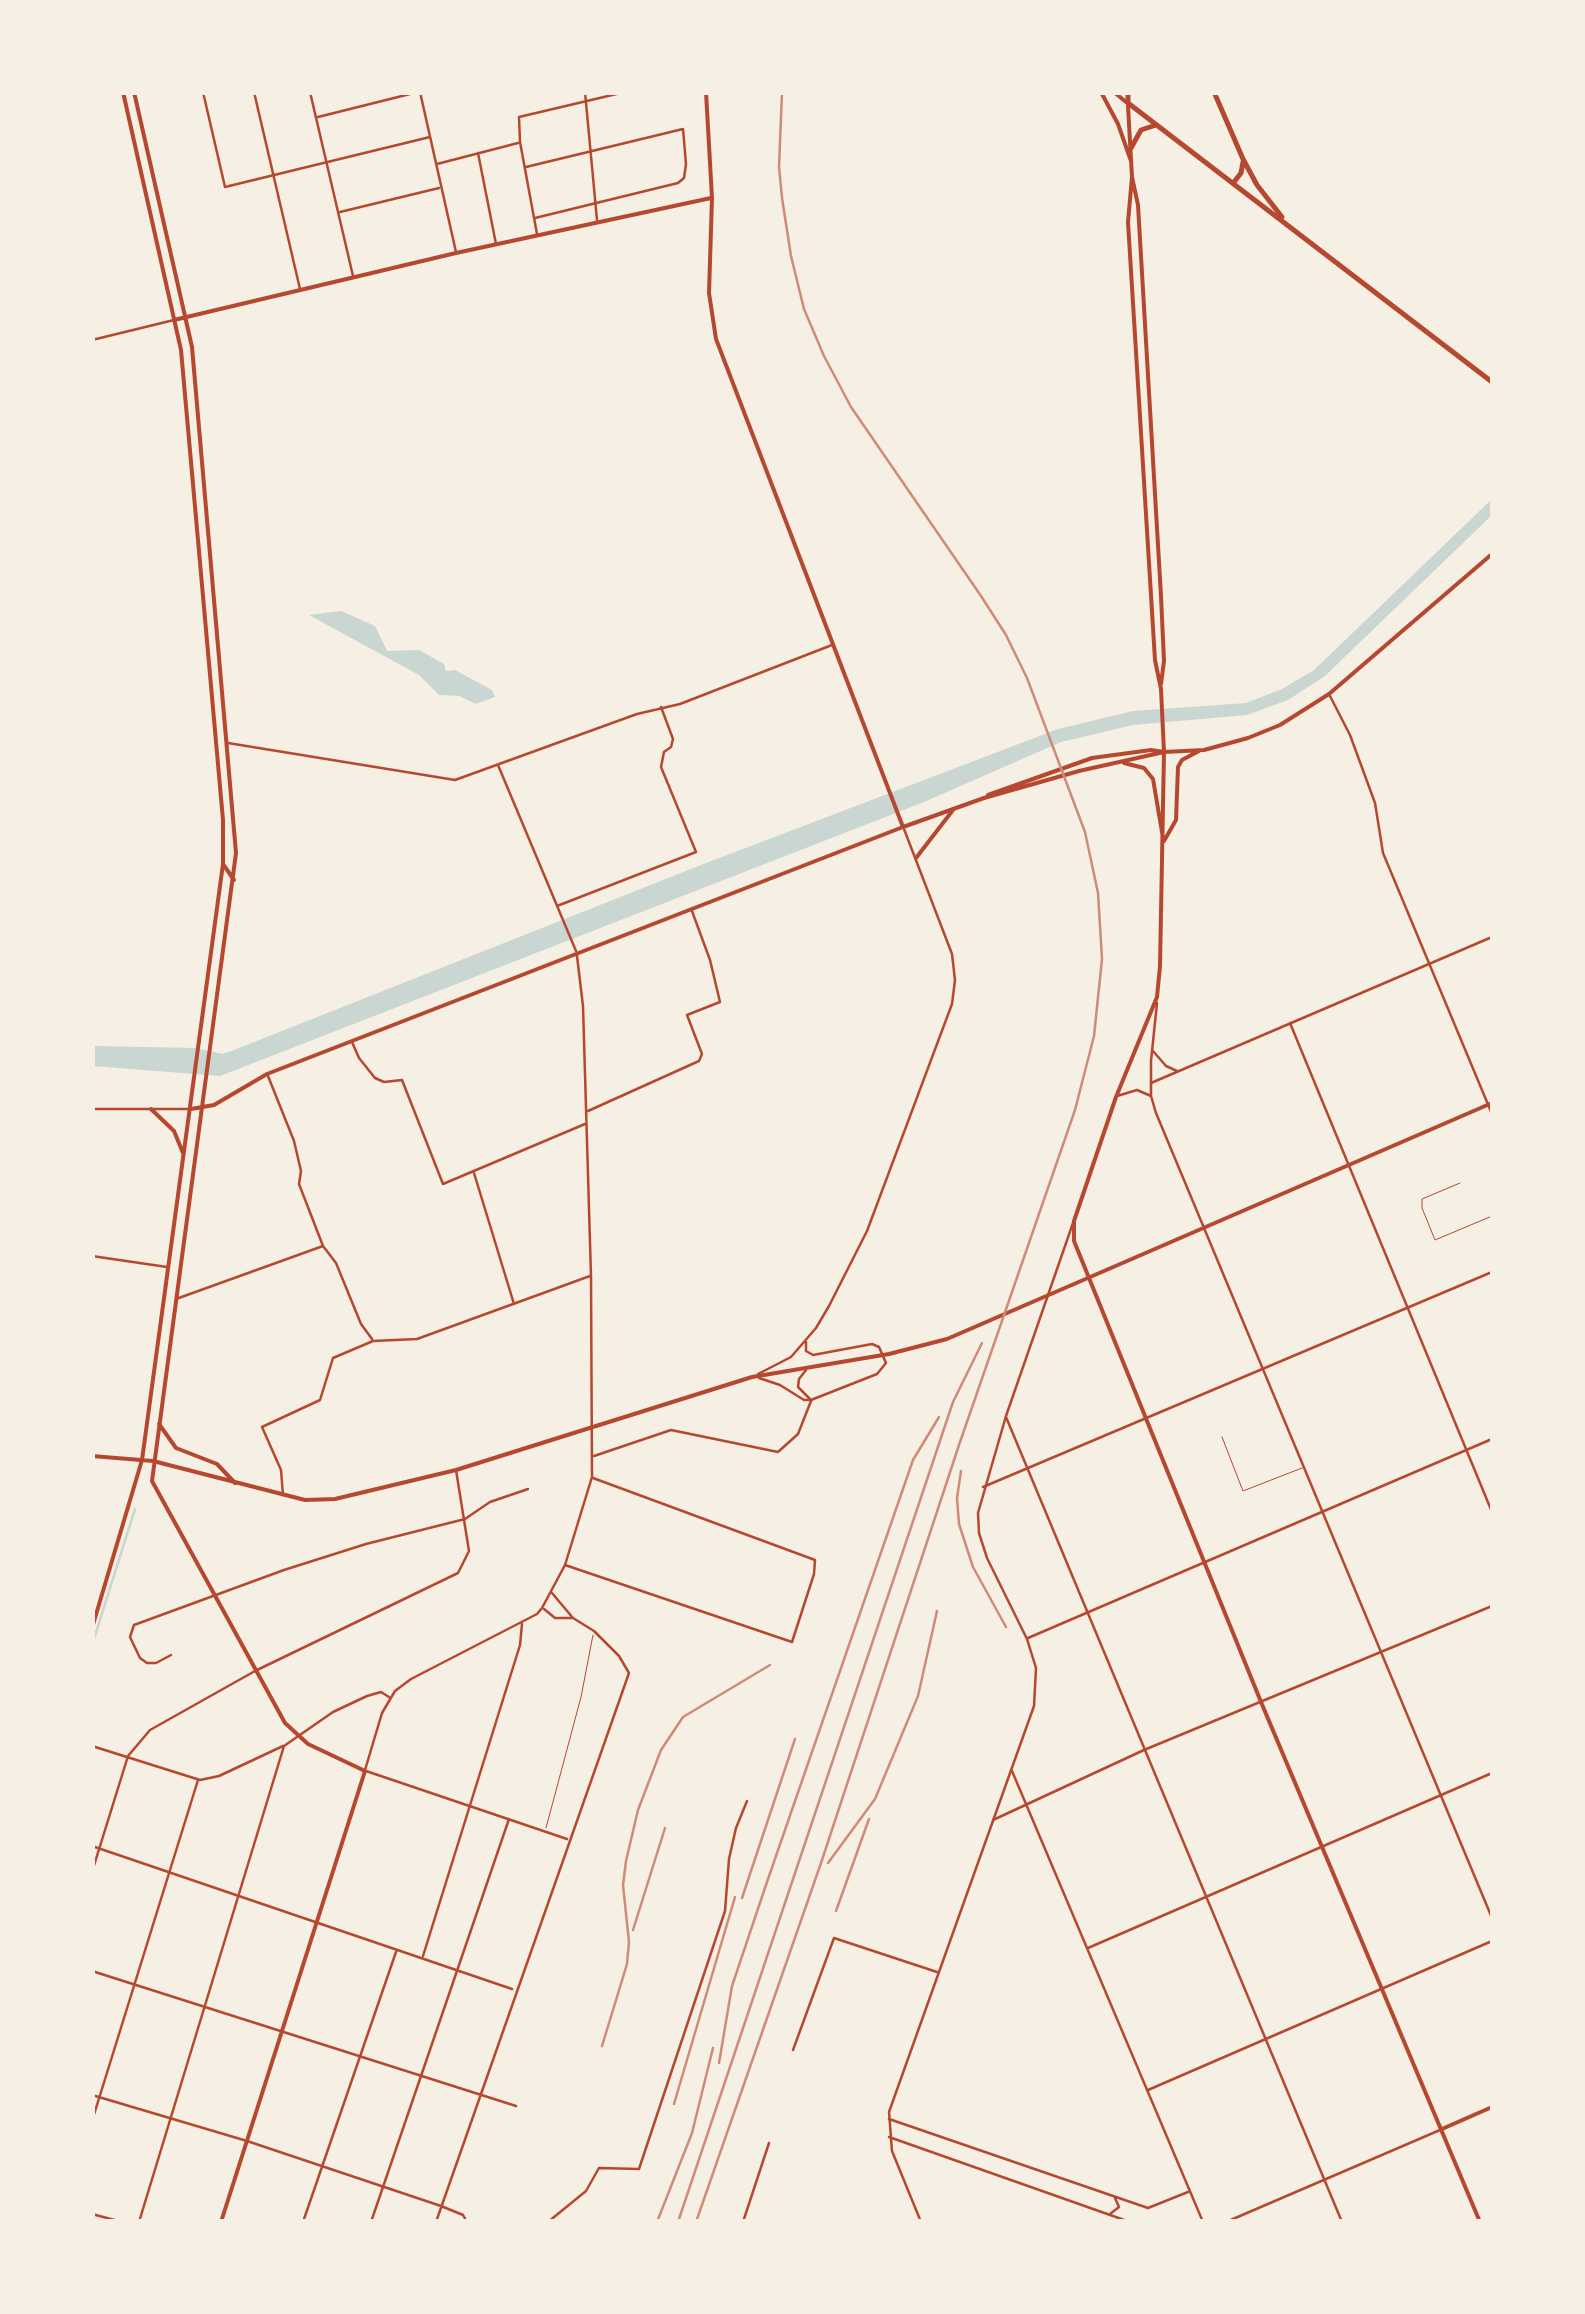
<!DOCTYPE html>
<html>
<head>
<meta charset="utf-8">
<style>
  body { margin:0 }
  #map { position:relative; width:1585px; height:2314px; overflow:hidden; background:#f6efe4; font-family:"PT Serif",serif }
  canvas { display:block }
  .frame { position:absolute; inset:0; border:95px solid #f6efe4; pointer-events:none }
</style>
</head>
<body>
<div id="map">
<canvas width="1585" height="2314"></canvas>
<div class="frame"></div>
</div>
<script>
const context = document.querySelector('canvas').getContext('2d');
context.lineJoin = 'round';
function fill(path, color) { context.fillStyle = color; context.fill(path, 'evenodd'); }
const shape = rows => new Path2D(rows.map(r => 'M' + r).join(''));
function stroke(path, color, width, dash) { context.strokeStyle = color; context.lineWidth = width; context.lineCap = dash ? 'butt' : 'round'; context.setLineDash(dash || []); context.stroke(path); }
const water = shape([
  [1492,499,1492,515,1325,676,1288,700,1247,715,1133,725,1061,742,924,802,220,1076,93,1066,93,1046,195,1048,222,1054,234,1050,701,865,1058,729,1133,711,1246,703,1282,689,1314,670],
  [341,611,375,626,387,651,419,650,444,664,446,671,455,670,492,690,495,697,476,704,459,696,439,695,419,675,309,615]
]);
const stream = shape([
  [92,1645,135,1509]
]);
const service = shape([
  [1460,1183,1422,1199,1422,1208,1435,1240,1492,1216],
  [1222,1437,1243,1491,1302,1468],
  [546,1828,581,1697,593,1635]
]);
const minor = shape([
  [203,92,225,187,430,137],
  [254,92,300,289],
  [310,92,353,276],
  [585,92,597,220],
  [318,117,418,92],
  [478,153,496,244],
  [437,164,518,143],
  [526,167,683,129,686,164,684,178,678,183,535,218],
  [340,212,439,188],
  [537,234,520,142,519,117,625,92],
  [228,743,455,780,637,714,680,704,832,645],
  [498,765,576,951],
  [557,906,696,852,661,767,664,752,671,747,673,739,661,707],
  [1290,1023,1492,1512],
  [352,1042,359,1058,375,1078,384,1082,402,1080,443,1184,585,1124],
  [1153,1051,1166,1066,1177,1071],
  [268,1076,294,1141,301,1171,299,1184,323,1246,336,1263,361,1324,372,1339],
  [1151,1083,1492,937],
  [588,1111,699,1061,702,1054,687,1015,720,1002,710,960,692,911],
  [474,1173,514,1304],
  [92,1256,167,1267],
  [176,1299,323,1246],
  [1006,1417,1342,2222],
  [594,1456,671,1430,778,1452,798,1434,811,1401],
  [983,1487,1492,1272],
  [283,1495,281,1470,262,1427,320,1400,333,1358,373,1341,417,1339,590,1276],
  [565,1565,792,1642,814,1574,815,1560,593,1478],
  [552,1593,573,1618],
  [1028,1638,1492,1439],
  [171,1655,156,1663,147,1663,140,1658,130,1637,134,1625,284,1570,366,1544,465,1519,490,1502,528,1489],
  [92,1746,200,1780,219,1776,283,1746],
  [366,1771,567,1839],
  [1012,1771,1203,2222],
  [993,1820,1144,1750,1492,1606],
  [92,1846,512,1989],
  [92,1872,128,1756,150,1730,255,1671,458,1573,469,1551,456,1470],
  [1088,1948,1492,1773],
  [423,1956,520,1645,522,1624],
  [92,1971,516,2106],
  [793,2050,834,1938,937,1972],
  [1148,2090,1492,1941],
  [92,2095,247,2141,441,2206,463,2215,467,2222],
  [889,2119,1148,2208,1188,2192],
  [92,2121,198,1780],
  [889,2137,1130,2222],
  [92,2214,122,2222],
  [1110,2214,1119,2207,1115,2198],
  [139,2222,284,1746,333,1712,367,1696,381,1692,389,1697],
  [303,2222,396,1952],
  [371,2222,509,1819],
  [436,2222,629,1673,619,1656,594,1631,573,1618,555,1618,544,1609],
  [548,2222,586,2191,599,2168,639,2169,725,1911,729,1859,736,1828,747,1801],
  [743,2222,769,2143]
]);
const tertiary = shape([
  [420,92,456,252],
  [92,340,174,320],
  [1330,696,1350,735,1375,803,1383,853,1492,1114],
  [1157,1003,1151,1061,1151,1096,1156,1113,1492,1918],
  [1117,1096,1137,1090,1151,1096],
  [92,1109,190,1109],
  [806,1370,799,1379,798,1387,810,1399],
  [758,1374,791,1357,816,1328,829,1306,867,1231,952,1004,955,980,952,954,904,829],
  [759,1378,780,1385,804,1400,811,1400,877,1374,886,1363,879,1347,872,1344,813,1355,806,1351,806,1342],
  [365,1770,382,1713,395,1691,411,1679,537,1614,542,1608,565,1565,592,1477,591,1276,583,1006,577,956],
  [921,2222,892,2151,889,2112,1034,1706,1036,1668,1027,1639,987,1558,979,1533,978,1513,1006,1416,1073,1223],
  [1226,2222,1440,2130]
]);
const secondary = shape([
  [134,92,192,347,236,853,152,1481,285,1723,308,1744,365,1771,221,2222],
  [706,92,712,198,709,293,716,339,903,827],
  [1128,106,1132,177,1138,205,1161,596,1164,661,1161,684],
  [1132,177,1128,222,1155,660,1161,689,1164,752,1160,966,1157,997,1116,1097,1074,1221,1074,1241,1261,1702,1480,2222],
  [174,320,456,253,711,198],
  [1124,763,1144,768,1153,779,1163,838],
  [988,795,1092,758,1151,750,1164,752,1204,750,1248,738,1280,725,1329,694,1492,554],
  [1164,841,1176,820,1178,767,1182,760,1199,751],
  [916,858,953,810],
  [223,864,234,880],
  [151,1109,174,1131,183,1153],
  [191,1109,214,1105,267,1074,903,827,984,798,1079,771,1164,752],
  [159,1424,176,1448,217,1464,235,1483],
  [92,1456,153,1461,305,1500,335,1499,456,1470,752,1377,889,1354,947,1339,1492,1103],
  [92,1628,142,1460,223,864,223,820,181,350,123,92],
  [1442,2129,1492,2107]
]);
const primary = shape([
  [1101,92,1118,124,1131,161],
  [1114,92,1126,102]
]);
const trunk = shape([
  [1128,92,1128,103,1492,382],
  [1214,92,1243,159,1257,185,1282,217],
  [1131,148,1141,130,1156,125],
  [1234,182,1241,173,1243,162]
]);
const rail = shape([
  [961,1471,957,1498,959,1524,973,1567,1006,1627],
  [828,1863,875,1799,918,1696,937,1611],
  [742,1898,795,1739],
  [836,1911,869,1819],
  [633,1930,665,1828],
  [602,2046,627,1964,629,1942,623,1885,626,1861,638,1810,661,1750,683,1717,770,1665],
  [719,2063,732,1986,767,1882,913,1460,939,1417],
  [674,2104,735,1897],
  [657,2222,692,2133,713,2048],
  [678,2222,953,1402,982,1343],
  [696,2222,821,1863,959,1445,1075,1110,1094,1036,1102,959,1098,893,1085,832,1027,678,1006,635,981,596,851,407,824,356,804,309,791,256,782,198,779,167,782,92]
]);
fill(water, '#c9d6d2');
stroke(stream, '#c9d6d2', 2.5);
stroke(service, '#b5482f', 1);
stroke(minor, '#b5482f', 2.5);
stroke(tertiary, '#b5482f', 2.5);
stroke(secondary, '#b5482f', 4);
stroke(primary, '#b5482f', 4);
stroke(trunk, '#b5482f', 5);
stroke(rail, '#cf8b77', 2.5);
</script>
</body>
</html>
